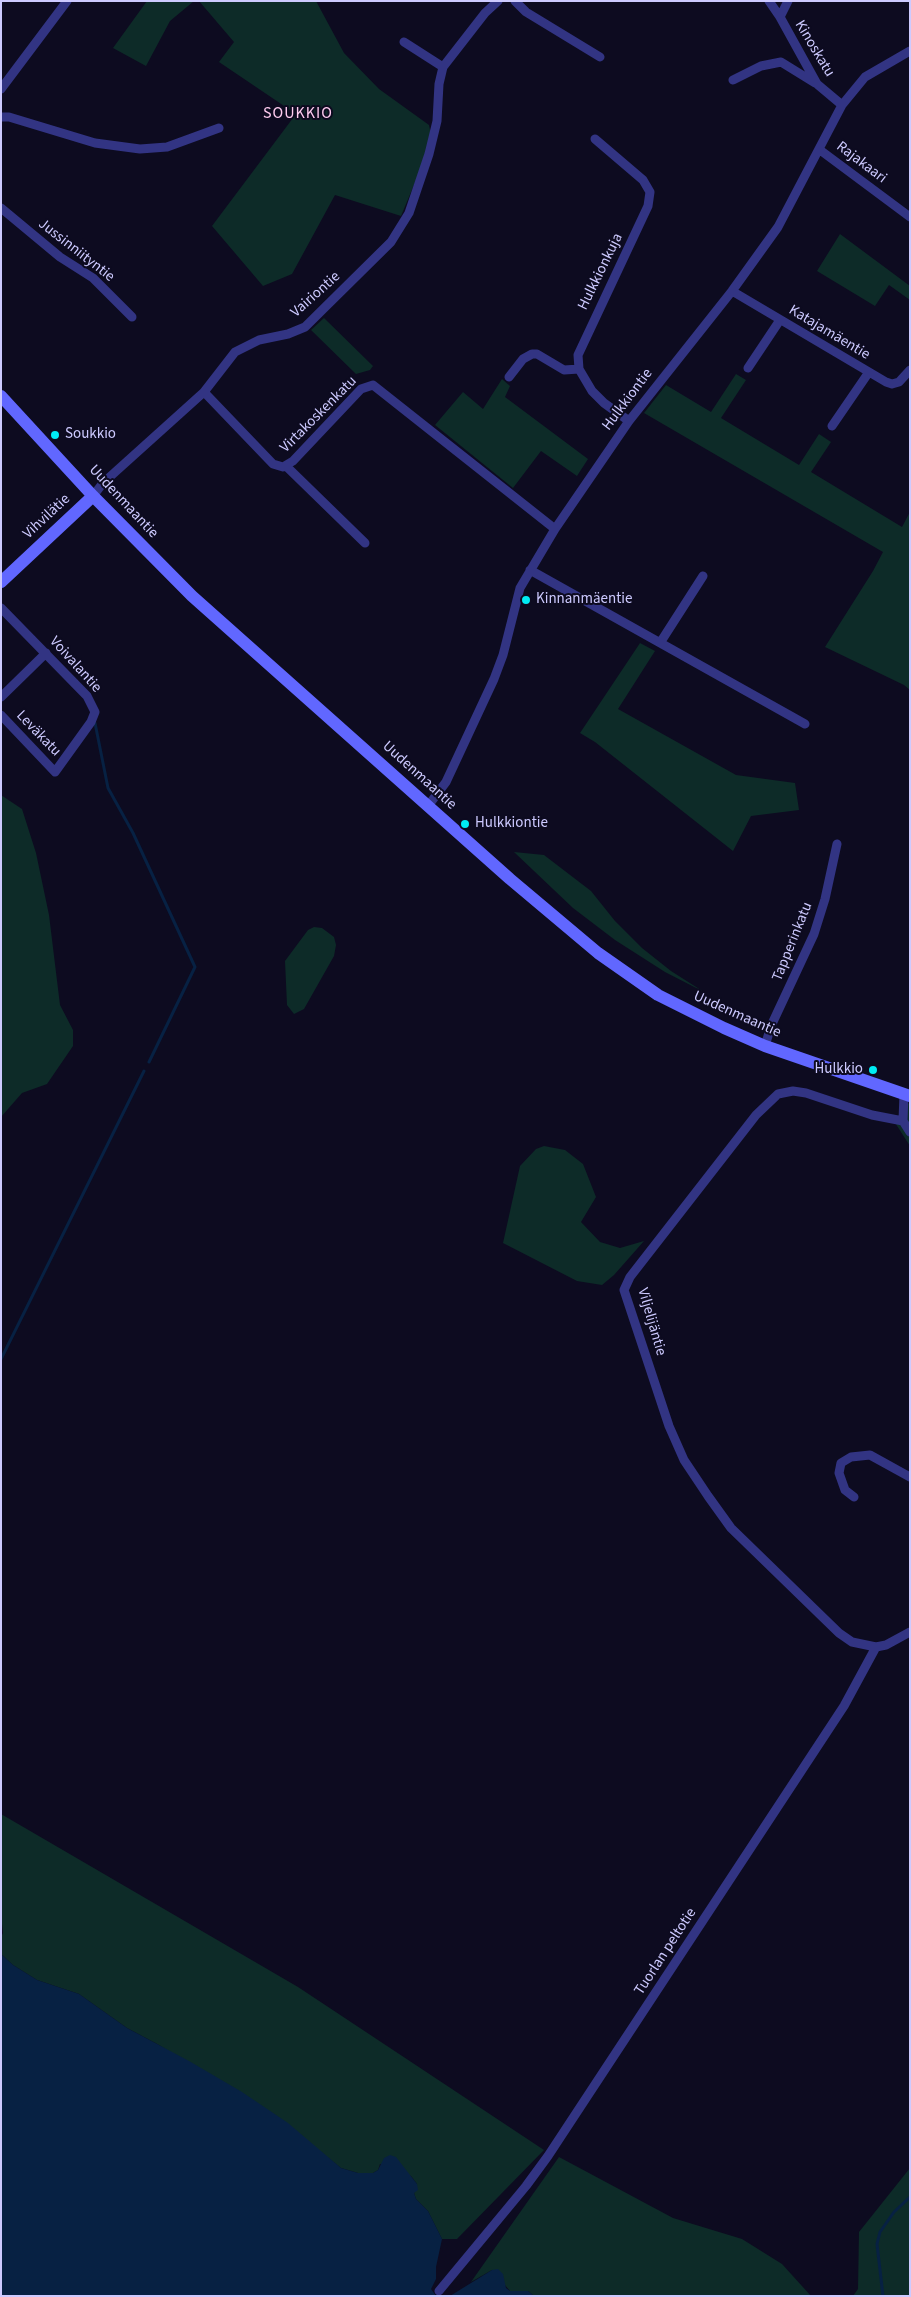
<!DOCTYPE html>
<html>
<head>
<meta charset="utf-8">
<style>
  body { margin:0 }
  #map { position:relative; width:911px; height:2297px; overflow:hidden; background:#0d0b20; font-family:"Source Sans 3",sans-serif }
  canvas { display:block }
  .frame { position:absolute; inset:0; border:2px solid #cdcaff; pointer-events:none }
</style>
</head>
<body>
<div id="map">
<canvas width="911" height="2297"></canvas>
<div class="frame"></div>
</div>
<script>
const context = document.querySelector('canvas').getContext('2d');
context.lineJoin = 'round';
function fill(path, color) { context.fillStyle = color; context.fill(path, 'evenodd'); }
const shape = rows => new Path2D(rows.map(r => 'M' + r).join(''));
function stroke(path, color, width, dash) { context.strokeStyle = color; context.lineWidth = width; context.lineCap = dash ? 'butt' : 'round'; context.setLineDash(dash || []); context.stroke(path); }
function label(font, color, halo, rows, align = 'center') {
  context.font = font + ' "Source Sans 3",sans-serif'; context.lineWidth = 4; context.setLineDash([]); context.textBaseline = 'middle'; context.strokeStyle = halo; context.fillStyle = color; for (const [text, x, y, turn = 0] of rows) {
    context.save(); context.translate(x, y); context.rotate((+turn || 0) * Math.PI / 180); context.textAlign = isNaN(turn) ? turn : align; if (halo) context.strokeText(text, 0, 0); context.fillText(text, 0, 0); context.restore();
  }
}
const green = shape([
  [147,1,194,1,170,21,146,66,113,48],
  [199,1,316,1,344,53,379,89,429,125,431,135,424,161,401,216,335,195,292,274,263,286,212,226,296,114,219,62,234,42],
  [840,234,910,286,910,300,889,285,875,306,817,271],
  [324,318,373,366,370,370,356,374,311,330],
  [736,374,746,380,721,418,799,465,819,434,831,442,811,472,902,527,910,512,910,690,904,685,825,647,873,571,883,552,644,413,666,385,711,412],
  [502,379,510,386,505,397,588,459,577,476,541,451,513,488,435,425,463,392,483,409],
  [640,643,655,651,618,709,736,775,795,783,799,810,751,816,733,851,595,742,580,733],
  [1,795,22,809,36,853,49,915,60,1005,73,1030,73,1046,47,1084,22,1093,1,1117],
  [514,852,544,855,591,891,615,921,642,948,671,971,704,992,665,972,615,940,573,908],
  [314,927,322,928,334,937,336,945,334,956,304,1009,294,1014,287,1005,285,961,308,930],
  [904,1102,910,1104,910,1146,892,1118,902,1121],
  [544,1146,565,1150,583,1164,596,1197,581,1222,600,1242,620,1248,644,1241,614,1275,602,1285,577,1281,503,1243,520,1166,536,1149],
  [1,1814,298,1987,544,2150,457,2239,442,2239,428,2211,416,2199,414,2193,417,2184,411,2176,380,2164,378,2170,373,2173,358,2173,341,2168,322,2153,159,2045,127,2028,79,1994,37,1980,13,1965,1,1954,1,1937,3,1933,1,1915],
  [559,2157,673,2218,742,2239,782,2264,811,2296,534,2296,528,2291,510,2291,492,2270,471,2282],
  [910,2168,910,2296,853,2296,858,2289,859,2232]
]);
const water = shape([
  [1,1954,13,1965,37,1980,79,1994,127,2028,189,2061,242,2092,288,2123,341,2168,358,2173,373,2173,378,2170,384,2158,390,2155,396,2157,417,2184,418,2190,414,2193,416,2199,428,2211,442,2239,436,2267,436,2279,431,2289,436,2296,1,2296],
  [498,2269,503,2274,506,2288,510,2291,528,2291,534,2296,450,2296,492,2270]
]);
const stream = shape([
  [95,723,108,788,133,833,195,967,149,1062],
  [1,1359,144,1071],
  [883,2296,877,2244,880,2232,894,2212,910,2197]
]);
const street = shape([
  [515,1,526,12,600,57],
  [769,1,780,17],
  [788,1,780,17,817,84,842,105],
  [404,42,443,67],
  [733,80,761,66,781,62,815,83],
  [1,89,67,1],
  [1,117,9,117,95,143,140,149,167,147,219,128],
  [595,139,643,180,650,192,648,206,578,355,579,369,592,391,604,403,629,421],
  [820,150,910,217],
  [1,208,60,257,93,278,132,317],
  [732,291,886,382,892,384,899,382,910,370],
  [748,368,780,320],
  [509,377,523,359,532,354,537,354,564,370,579,369],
  [204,392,273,464,283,467,293,461,361,389,373,385,555,529],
  [832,426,869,372],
  [286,466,365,543],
  [93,496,103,483,204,392,235,352,259,340,288,334,305,327,391,242,409,213,429,154,437,121,439,84,443,67,485,13,498,1],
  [530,570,805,724],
  [1,608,87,696,95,712,91,722,55,772,1,715],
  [660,643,703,576],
  [1,697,46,653],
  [428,806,446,782,494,679,503,655,520,588,555,529,629,421,732,291,778,227,842,105,865,77,910,51],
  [765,1046,771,1026,814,934,825,899,837,844],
  [904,1094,903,1121,910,1132],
  [854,1497,845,1490,839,1473,841,1463,851,1457,870,1455,910,1477],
  [876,1647,852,1642,839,1633,731,1528,708,1496,684,1460,669,1426,624,1290,630,1277,756,1115,778,1094,793,1091,806,1093,872,1115,903,1121],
  [439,2291,526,2186,548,2156,844,1706,876,1647,886,1645,910,1632]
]);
const secondary = shape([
  [1,396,93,496,192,596,510,879,598,953,658,995,724,1028,765,1046,910,1096],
  [1,582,93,496]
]);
const markers = [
  [55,435,5,"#00ecf5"],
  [526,600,5,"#00ecf5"],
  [465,824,5,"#00ecf5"],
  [873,1070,5,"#00ecf5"]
];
const streetNames = [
  ["Kinoskatu",814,49,59],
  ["Rajakaari",861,163,37],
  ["Jussinniityntie",76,251,38],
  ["Hulkkionkuja",601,272,-64],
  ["Vairiontie",316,295,-42],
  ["Katajamäentie",829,333,31],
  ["Hulkkiontie",628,400,-53],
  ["Virtakoskenkatu",319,415,-45],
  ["Uudenmaantie",123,502,47],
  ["Vihvilätie",47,517,-43],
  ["Voivalantie",75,665,48],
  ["Leväkatu",38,734,46],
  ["Uudenmaantie",419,776,42],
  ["Tapperinkatu",793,942,-68],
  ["Uudenmaantie",737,1015,24],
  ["Viljelijäntie",651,1322,74],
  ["Tuorlan peltotie",666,1952,-57]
];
const poiNames = [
  ["Soukkio",65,435],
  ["Kinnanmäentie",536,600],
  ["Hulkkiontie",475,824],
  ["Hulkkio",863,1070,"right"]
];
const neighbourhoodNames = [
  ["SOUKKIO",298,114]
];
fill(green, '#0d2b28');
fill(water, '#072143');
stroke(stream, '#072143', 3);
stroke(street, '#323483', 9);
stroke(secondary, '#6167ff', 12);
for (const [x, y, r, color] of markers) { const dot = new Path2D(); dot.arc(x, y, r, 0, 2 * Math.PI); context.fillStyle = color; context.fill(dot); stroke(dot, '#0d0b20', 2); }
label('15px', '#cdcaff', '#0d0b20', streetNames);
label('15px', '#cdcaff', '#0d0b20', poiNames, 'left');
context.letterSpacing = '1px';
label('16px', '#ffccf0', '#0d0b20', neighbourhoodNames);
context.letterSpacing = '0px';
</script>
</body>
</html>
